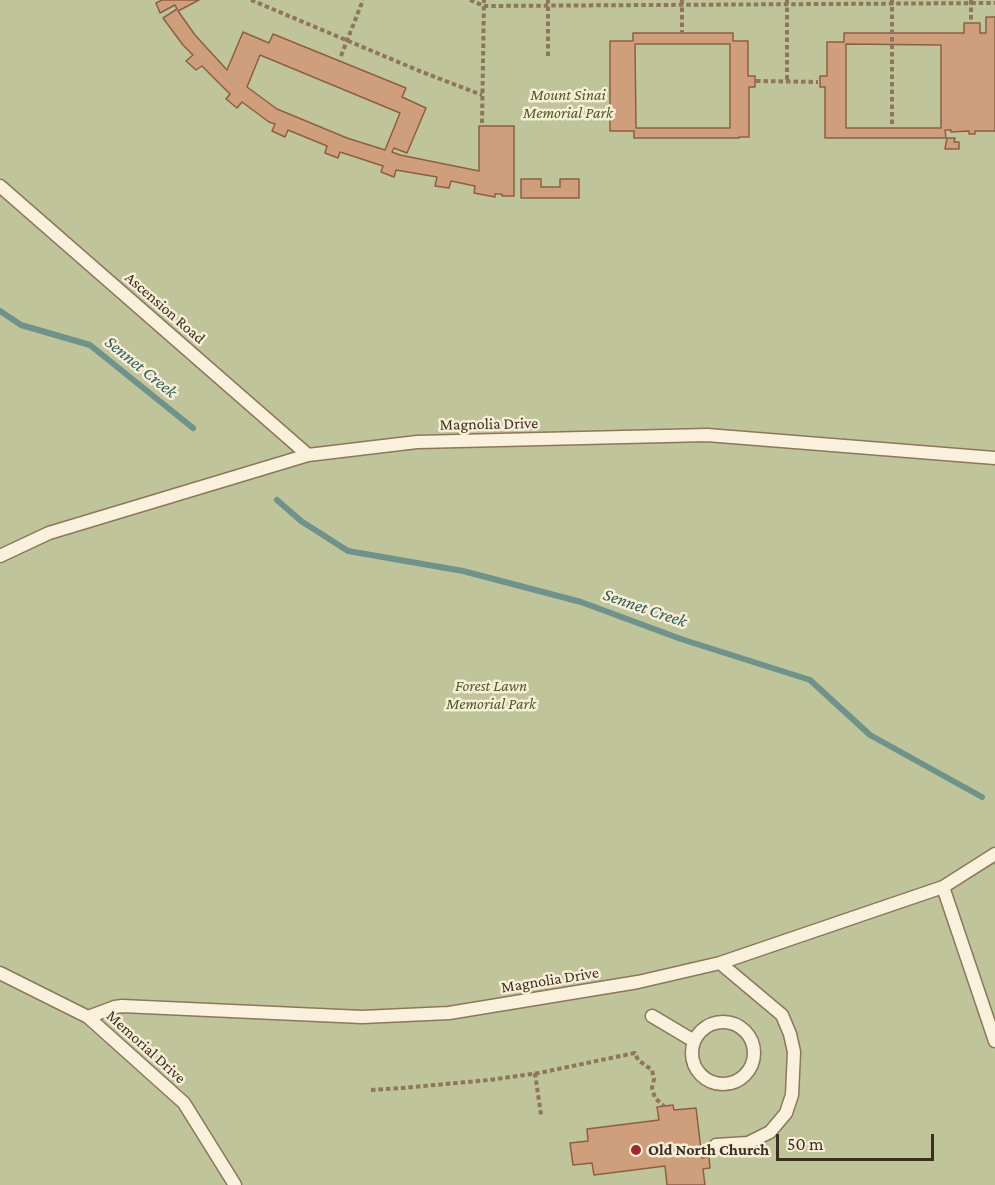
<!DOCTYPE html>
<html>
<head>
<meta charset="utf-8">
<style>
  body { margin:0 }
  #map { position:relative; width:995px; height:1185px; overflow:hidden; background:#f0e4c8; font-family:"Crimson Pro",serif }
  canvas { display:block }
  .scale { position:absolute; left:776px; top:1134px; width:158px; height:27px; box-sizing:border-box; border:3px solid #3d2e20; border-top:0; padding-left:8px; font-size:18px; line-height:21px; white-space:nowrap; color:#3d2e20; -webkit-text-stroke:4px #f7eed8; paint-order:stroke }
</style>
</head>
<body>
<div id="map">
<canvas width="995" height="1185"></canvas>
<div class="scale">50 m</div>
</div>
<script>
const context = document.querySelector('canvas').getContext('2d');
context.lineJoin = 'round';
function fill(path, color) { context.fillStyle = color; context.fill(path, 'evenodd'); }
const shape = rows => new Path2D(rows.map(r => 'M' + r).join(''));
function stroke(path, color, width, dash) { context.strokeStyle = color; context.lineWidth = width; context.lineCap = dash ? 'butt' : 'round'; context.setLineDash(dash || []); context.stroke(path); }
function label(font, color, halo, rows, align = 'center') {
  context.font = font + ' "Crimson Pro",serif'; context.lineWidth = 5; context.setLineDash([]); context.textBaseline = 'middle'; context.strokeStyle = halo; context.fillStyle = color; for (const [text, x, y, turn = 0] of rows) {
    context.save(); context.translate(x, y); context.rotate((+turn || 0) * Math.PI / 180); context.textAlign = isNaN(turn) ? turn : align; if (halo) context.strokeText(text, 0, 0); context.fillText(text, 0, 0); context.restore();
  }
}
const cemetery = shape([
  [0,0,995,0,995,1185,0,1185]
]);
const stream = shape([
  [0,311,21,325,90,345,193,428],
  [277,500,301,521,348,551,463,571,581,602,681,639,810,680,870,735,982,797]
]);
const building = shape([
  [162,0,199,0,178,11,195,35,227,70,243,32,269,43,273,34,406,88,402,97,426,108,407,153,394,148,392,152,400,155,479,171,479,126,514,126,514,196,502,196,502,194,495,194,495,197,474,193,475,186,451,181,449,188,435,186,437,177,396,170,394,177,381,172,383,166,340,152,338,158,325,153,327,146,288,130,285,137,272,131,275,124,269,122,242,102,237,108,226,99,230,94,202,66,196,70,186,61,193,55,183,45,163,18,177,9,175,5,160,13,156,3,162,0],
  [260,55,400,113,385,150,347,138,277,109,247,87,260,55],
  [986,17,995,17,995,131,975,131,975,134,969,134,969,131,951,132,951,130,945,130,946,138,825,138,825,87,820,87,820,76,827,76,827,42,844,42,844,33,964,33,964,23,980,23,980,33,986,33,986,17],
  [846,44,941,45,941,128,846,128,846,44],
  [633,33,733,33,733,41,748,41,748,76,755,76,755,87,749,87,749,137,739,137,739,138,634,138,634,131,610,131,610,41,633,41,633,33],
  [635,44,730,44,730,128,636,128,635,44],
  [947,138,955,138,954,142,959,142,959,149,945,149,947,138],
  [521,179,541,179,541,187,560,187,560,179,579,179,579,198,521,198,521,179],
  [673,1105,674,1110,696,1108,702,1158,709,1157,710,1168,703,1169,705,1185,667,1185,665,1166,594,1175,592,1163,573,1165,570,1143,588,1141,587,1129,659,1120,657,1107,673,1105]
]);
const path = shape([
  [251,0,422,72,482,95],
  [470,0,484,6,995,3],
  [682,0,682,32],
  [787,0,787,82],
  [971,0,971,21],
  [341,56,363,0],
  [548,56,548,0],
  [756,81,818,82],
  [482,123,484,0],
  [892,124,892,0],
  [535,1073,541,1115],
  [371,1090,402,1088,489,1080,539,1073,635,1053,638,1060,652,1070,654,1079,652,1088,655,1098,664,1106]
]);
const service = shape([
  [0,186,308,455],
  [0,556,49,533,308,455,417,442,707,435,995,458],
  [943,887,995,1041],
  [0,973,88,1017,184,1103,235,1185],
  [652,1016,694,1041],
  [88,1017,115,1007,122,1006,362,1017,449,1013,638,982,720,963,943,887,995,854],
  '692 1053a31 31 0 1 1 62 0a31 31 0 1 1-62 0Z',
  [716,1145,748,1143,770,1132,786,1113,792,1095,794,1052,790,1034,782,1015,720,963]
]);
const markers = [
  [636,1150,6,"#9e2a2b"]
];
const parkNames = [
  ["Mount Sinai",568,95],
  ["Memorial Park",568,113],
  ["Forest Lawn",491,686],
  ["Memorial Park",491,704]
];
const streetNames = [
  ["Ascension Road",165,308,41],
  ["Magnolia Drive",489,424,-1],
  ["Magnolia Drive",550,980,-9],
  ["Memorial Drive",146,1047,42]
];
const poiNames = [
  ["Old North Church",648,1150]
];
const waterNames = [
  ["Sennet Creek",141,367,39],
  ["Sennet Creek",645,608,19]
];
fill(cemetery, '#bfc49a');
stroke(stream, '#6f938a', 6);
fill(building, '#cf9f7d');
stroke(building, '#8d5f41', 1.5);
stroke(service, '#8d765c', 15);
stroke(path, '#8d765c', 4, [4.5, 3]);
stroke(service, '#faf1dc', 12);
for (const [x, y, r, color] of markers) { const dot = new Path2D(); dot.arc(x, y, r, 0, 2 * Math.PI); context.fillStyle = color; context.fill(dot); stroke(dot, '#f7eed8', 2); }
label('italic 16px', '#4d5a26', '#f7eed8', parkNames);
label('16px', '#3d2e20', '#f7eed8', streetNames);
label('bold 16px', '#3d2e20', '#f7eed8', poiNames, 'left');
label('italic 18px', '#2f5d5a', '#f7eed8', waterNames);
</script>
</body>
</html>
